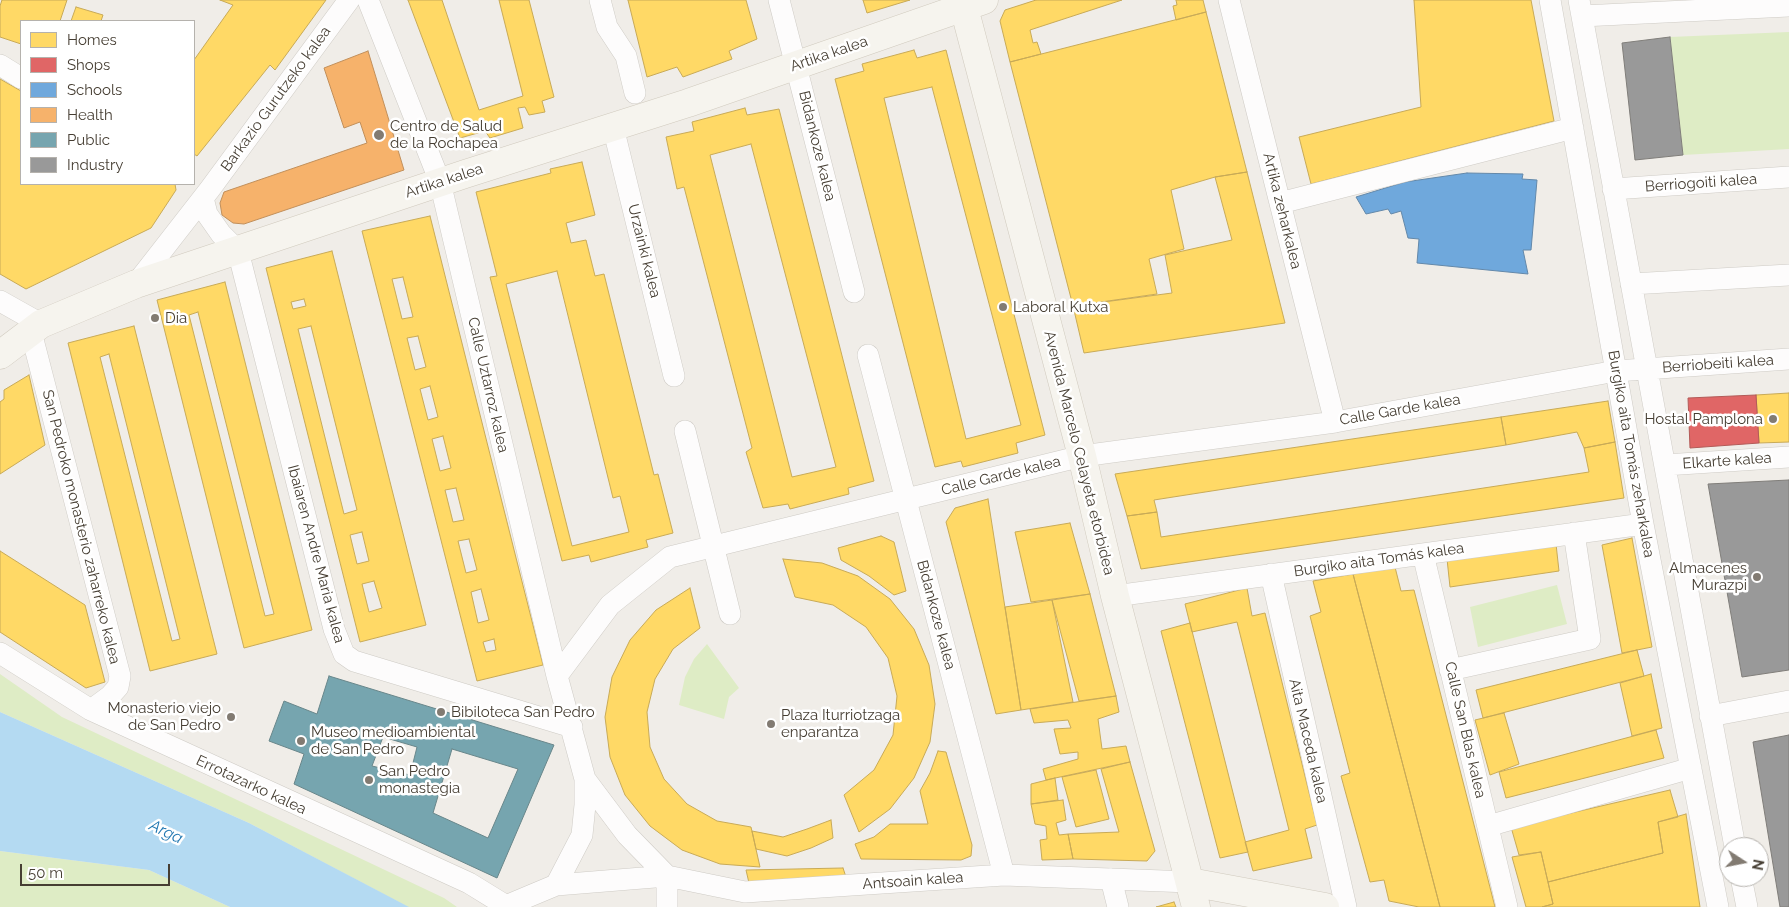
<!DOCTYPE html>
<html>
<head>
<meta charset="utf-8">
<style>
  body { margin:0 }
  #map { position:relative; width:1789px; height:907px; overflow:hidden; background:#f0ede8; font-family:Raleway,sans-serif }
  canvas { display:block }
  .legend { position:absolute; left:20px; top:20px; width:175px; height:165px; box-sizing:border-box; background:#fff; border:1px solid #b5b2ad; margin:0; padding:6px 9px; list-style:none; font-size:15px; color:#463e33 }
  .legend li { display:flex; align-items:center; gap:10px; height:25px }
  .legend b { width:25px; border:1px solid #b5b2ad }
  .north { position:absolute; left:1719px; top:837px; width:50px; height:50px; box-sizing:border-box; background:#fff; border:1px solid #b5b2ad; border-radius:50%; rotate:101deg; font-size:14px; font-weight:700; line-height:20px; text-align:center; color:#463e33 }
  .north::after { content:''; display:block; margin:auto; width:18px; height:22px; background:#827b72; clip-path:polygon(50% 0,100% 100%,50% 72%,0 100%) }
  .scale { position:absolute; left:20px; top:864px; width:150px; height:22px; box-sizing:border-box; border:2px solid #463e33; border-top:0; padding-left:6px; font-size:15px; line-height:18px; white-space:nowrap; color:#463e33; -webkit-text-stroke:4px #fff; paint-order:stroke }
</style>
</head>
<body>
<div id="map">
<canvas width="1789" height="907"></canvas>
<ul class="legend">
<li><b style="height:14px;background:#ffd966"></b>Homes</li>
<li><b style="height:14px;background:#e06666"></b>Shops</li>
<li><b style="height:14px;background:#6fa8dc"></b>Schools</li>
<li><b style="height:14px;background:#f6b26b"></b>Health</li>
<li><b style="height:14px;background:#76a5af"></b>Public</li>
<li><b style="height:14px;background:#999"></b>Industry</li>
</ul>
<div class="north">N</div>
<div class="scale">50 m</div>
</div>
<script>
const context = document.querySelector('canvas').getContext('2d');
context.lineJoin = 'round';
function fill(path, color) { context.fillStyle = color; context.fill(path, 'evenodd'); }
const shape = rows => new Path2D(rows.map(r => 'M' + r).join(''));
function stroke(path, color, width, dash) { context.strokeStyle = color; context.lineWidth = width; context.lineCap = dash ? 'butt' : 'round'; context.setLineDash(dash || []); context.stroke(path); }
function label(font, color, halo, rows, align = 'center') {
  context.font = font + ' Raleway,sans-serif'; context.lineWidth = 5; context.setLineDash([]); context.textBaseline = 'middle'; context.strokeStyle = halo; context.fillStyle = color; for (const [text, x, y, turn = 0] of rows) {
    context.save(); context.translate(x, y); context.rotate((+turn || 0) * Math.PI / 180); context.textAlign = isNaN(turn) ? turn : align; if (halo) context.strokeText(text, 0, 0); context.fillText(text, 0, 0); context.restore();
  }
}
const green = shape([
  [1789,32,1789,149,1683,155,1670,37],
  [1557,585,1567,624,1478,647,1470,607],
  [707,644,739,688,729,697,724,719,679,705,685,677,694,659],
  [0,674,62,717,444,898,457,907,408,907,249,823,0,712],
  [0,851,149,870,230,907,0,907]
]);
const water = shape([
  [0,712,249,823,409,907,230,907,149,870,0,851]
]);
const homes = shape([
  [2,0,67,0,60,21,21,21,21,44,0,37,0,6,2,0],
  [220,0,326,0,275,70,270,65,197,156,194,154,194,60,233,5,220,0],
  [408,0,442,0,479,110,523,96,499,0,529,0,554,97,542,101,545,112,529,115,525,107,518,108,523,128,490,138,485,131,460,138,408,0],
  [628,0,746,0,757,39,729,51,732,59,683,77,677,67,647,77,628,0],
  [863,0,910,0,867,13,863,0],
  [1036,0,1122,0,1030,30,1033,43,1037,42,1041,54,1010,62,1000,21,1005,10,1036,0],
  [1176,0,1203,0,1206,12,1176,20,1173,6,1177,5,1176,0],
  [1414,0,1531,0,1554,121,1311,184,1299,137,1421,107,1414,0],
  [76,7,103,15,101,21,103,21,71,21,76,7],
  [1206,12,1247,172,1215,177,1171,190,1184,249,1149,259,1157,294,1073,306,1010,62,1206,12],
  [914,50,917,58,946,50,1045,435,1016,443,1018,453,963,467,961,461,935,467,835,79,864,71,862,64,914,50],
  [932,87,1021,425,966,439,884,98,932,87],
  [0,79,21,91,21,184,175,184,176,190,151,228,26,289,0,274,0,79],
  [745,108,747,115,779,109,874,481,848,488,849,494,790,509,788,504,763,508,746,452,752,448,684,187,677,189,666,137,694,131,692,122,745,108],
  [751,144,836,467,792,477,710,155,751,144],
  [582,162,595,215,566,223,571,243,586,240,595,276,604,274,654,475,658,474,673,533,646,540,648,547,591,562,589,555,562,561,490,277,497,276,476,192,551,173,550,169,582,162],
  [557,271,613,498,620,496,629,532,572,546,506,284,557,271],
  [1247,172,1285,323,1084,353,1073,306,1172,293,1165,255,1232,240,1215,177,1247,172],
  [430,216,543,665,477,681,362,231,430,216],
  [403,277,413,317,402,319,392,279,403,277],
  [418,336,426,367,415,370,407,338,418,336],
  [430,386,438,417,428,420,420,389,430,386],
  [443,436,451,468,440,471,432,439,443,436],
  [456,488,464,520,453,522,445,490,456,488],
  [469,539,477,570,466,573,458,541,469,539],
  [481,589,489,620,478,623,471,592,481,589],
  [494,639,496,650,486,652,483,642,494,639],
  [332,251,426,625,360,642,266,268,332,251],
  [304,299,306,306,293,309,291,302,304,299],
  [311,326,357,510,344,514,298,329,311,326],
  [362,532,369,561,357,564,350,535,362,532],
  [374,581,382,608,369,612,362,584,374,581],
  [225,282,312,630,244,648,157,300,225,282],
  [198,312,274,614,265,616,189,315,198,312],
  [134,326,217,654,150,671,68,343,134,326],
  [109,354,180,639,172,641,100,357,109,354],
  [29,375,45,445,0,474,0,402,4,399,4,390,29,375],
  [1789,393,1789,442,1759,443,1756,395,1789,393],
  [1608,401,1615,442,1584,448,1577,432,1506,445,1501,417,1608,401],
  [1501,417,1506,445,1154,500,1157,512,1127,516,1115,474,1501,417],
  [1615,442,1624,498,1141,569,1127,516,1157,512,1161,537,1589,472,1584,448,1615,442],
  [988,499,1021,710,996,714,946,522,955,508,988,499],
  [1070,523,1090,594,1031,602,1015,532,1070,523],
  [881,536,894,542,906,591,894,595,869,576,841,560,838,548,881,536],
  [1632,538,1652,647,1622,653,1602,545,1632,538],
  [1556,544,1559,571,1450,587,1447,559,1556,544],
  [0,551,85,605,105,682,86,688,0,632,0,551],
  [783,559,822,563,858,576,890,599,914,629,929,665,935,704,930,742,914,778,890,809,859,832,844,795,874,770,893,735,897,696,888,658,866,627,833,605,795,597,783,559],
  [1395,567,1401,591,1414,590,1495,907,1440,907,1353,574,1395,567],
  [1353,574,1440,907,1419,907,1389,901,1384,880,1370,882,1341,776,1350,773,1310,616,1321,612,1313,581,1353,574],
  [690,588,700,628,673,649,655,679,647,712,650,747,664,779,687,804,717,821,751,827,760,867,720,864,682,850,650,826,625,795,610,757,605,717,612,677,630,640,656,610,690,588],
  [1247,588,1252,616,1265,613,1317,825,1305,829,1312,858,1253,871,1245,842,1289,830,1237,622,1192,632,1185,604,1247,588],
  [1090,594,1116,696,1079,701,1052,600,1090,594],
  [1052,600,1073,702,1021,710,1005,607,1052,600],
  [1190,623,1248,852,1220,858,1161,631,1190,623],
  [1637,650,1644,676,1483,718,1476,690,1637,650],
  [1651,674,1662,728,1632,736,1620,683,1651,674],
  [1116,696,1119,712,1098,719,1102,749,1126,746,1130,762,1046,780,1043,769,1078,759,1078,752,1060,754,1054,729,1071,728,1068,720,1034,723,1030,709,1116,696],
  [1504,713,1519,764,1490,775,1475,720,1504,713],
  [1656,730,1664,758,1506,798,1499,772,1656,730],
  [938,751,946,752,972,845,971,856,961,860,861,859,855,844,874,837,890,824,928,824,920,791,930,773,938,751],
  [1130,762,1155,851,1147,861,1073,859,1068,834,1119,832,1101,769,1130,762],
  [1096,770,1109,819,1076,827,1062,777,1096,770],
  [1055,778,1058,800,1031,804,1031,784,1055,778],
  [1670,790,1678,817,1658,822,1663,853,1548,882,1541,852,1519,855,1511,827,1670,790],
  [1063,800,1066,820,1056,823,1059,835,1068,834,1073,859,1042,860,1040,840,1047,839,1046,826,1035,824,1031,804,1063,800],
  [1686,814,1700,907,1542,907,1553,904,1548,882,1663,853,1658,822,1686,814],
  [831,820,833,838,811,848,787,856,756,849,752,831,783,837,807,829,831,820],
  [1541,852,1553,904,1542,907,1526,907,1512,857,1541,852],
  [843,868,847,880,749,883,746,870,843,868],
  [1174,902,1176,907,1156,907,1174,902]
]);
const shops = shape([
  [1756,395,1759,443,1690,448,1688,398,1756,395]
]);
const schools = shape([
  [1467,173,1523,174,1522,179,1537,180,1531,250,1523,250,1528,274,1417,263,1419,239,1408,238,1401,211,1391,214,1388,209,1366,214,1356,197,1405,182,1467,173]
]);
const health = shape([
  [368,51,404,170,244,224,233,223,222,215,220,203,224,192,367,143,360,122,344,128,324,68,368,51]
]);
const public = shape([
  [329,676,554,745,497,878,294,784,304,754,269,741,284,701,317,714,329,676],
  [383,737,417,747,410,775,372,766,383,737],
  [452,749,518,769,488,838,433,813,452,749]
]);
const industry = shape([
  [1670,37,1683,155,1635,160,1622,43,1670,37],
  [1789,480,1789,670,1742,677,1708,484,1789,480],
  [1789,735,1789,907,1780,907,1753,742,1789,735]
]);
const street = shape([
  [368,0,440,182,557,676,585,779,585,805,582,835,556,885],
  [600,0,607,27,626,56,635,93],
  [779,0,854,292],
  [1229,0,1335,422],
  [1550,0,1643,524,1718,907],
  [1579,0,1735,847],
  [1582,16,1789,6],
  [0,65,21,78],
  [613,127,674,376],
  [1613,189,1789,177],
  [203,198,207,214,221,234,238,251,334,629,344,654,354,661,572,727],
  [1280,203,1573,128],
  [136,284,210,189,349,0],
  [1631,284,1789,275],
  [0,301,41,324],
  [31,332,120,676,118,687,110,696,91,710],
  [868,355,1004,875],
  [685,431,730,614],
  [1665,465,1789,457],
  [1423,554,1507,907],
  [1271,574,1346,907],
  [1115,596,1643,524],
  [0,653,91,710,469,883,508,907],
  [1450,670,1590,639,1574,533],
  [557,676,610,605,670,557,1082,456,1335,422,1616,371,1789,359],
  [1710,716,1789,701],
  [585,779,627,835,667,876,667,907],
  [1488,826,1691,768],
  [1741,877,1747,907],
  [1111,879,1118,907],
  [506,906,556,885,667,876,745,892,1004,875,1190,882]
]);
const secondary = shape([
  [962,0,1082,456,1115,596,1196,907],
  [0,355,41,324,136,284,465,174,688,103,984,0],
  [1190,882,1325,907]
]);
const markers = [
  [379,135,6,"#827b72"],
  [1003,307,5,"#827b72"],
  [155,318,5,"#827b72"],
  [1773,419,5,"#827b72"],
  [1757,577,5,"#827b72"],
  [441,712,5,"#827b72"],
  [231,717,5,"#827b72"],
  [771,724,5,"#827b72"],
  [301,741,5,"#827b72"],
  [369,780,5,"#827b72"]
];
const streetNames = [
  ["Artika kalea",829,54,-19],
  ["Barkazio Gurutzeko kalea",276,99,-54],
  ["Bidankoze kalea",817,146,76],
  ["Artika kalea",444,181,-18],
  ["Berriogoiti kalea",1701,183,-4],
  ["Artika zeharkalea",1282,211,76],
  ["Urzainki kalea",644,251,76],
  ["Berriobeiti kalea",1718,364,-4],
  ["Calle Uztarroz kalea",488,385,77],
  ["Calle Garde kalea",1400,410,-10],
  ["Avenida Marcelo Celayeta etorbidea",1079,453,76],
  ["Burgiko aita Tomás zeharkalea",1631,454,80],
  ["Elkarte kalea",1727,461,-4],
  ["Calle Garde kalea",1001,476,-14],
  ["San Pedroko monasterio zaharreko kalea",81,527,76],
  ["Ibaiaren Andre Maria kalea",316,554,75],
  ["Burgiko aita Tomás kalea",1379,560,-8],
  ["Bidankoze kalea",936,615,75],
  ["Calle San Blas kalea",1465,730,77],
  ["Aita Maceda kalea",1308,741,77],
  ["Errotazarko kalea",251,785,25],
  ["Antsoain kalea",913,881,-4]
];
const poiNames = [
  ["Centro de Salud",390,126],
  ["de la Rochapea",390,143],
  ["Laboral Kutxa",1013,307],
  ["Dia",165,318],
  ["Hostal Pamplona",1763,419,"right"],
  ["Almacenes",1747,568,"right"],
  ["Murazpi",1747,585,"right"],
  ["Monasterio viejo",221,708,"right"],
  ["de San Pedro",221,725,"right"],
  ["Bibiloteca San Pedro",451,712],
  ["Plaza Iturriotzaga",781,715],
  ["enparantza",781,732],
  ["Museo medioambiental",311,732],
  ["de San Pedro",311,749],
  ["San Pedro",379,771],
  ["monastegia",379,788]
];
const waterNames = [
  ["Arga",166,832,25]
];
fill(green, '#deecc5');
fill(water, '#b4daf2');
fill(homes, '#ffd966');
stroke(homes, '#c8aa57', 1);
fill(shops, '#e06666');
stroke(shops, '#b25a57', 1);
fill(schools, '#6fa8dc');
stroke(schools, '#6388a9', 1);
fill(health, '#f6b26b');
stroke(health, '#c18f5a', 1);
fill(public, '#76a5af');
stroke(public, '#68868a', 1);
fill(industry, '#999');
stroke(industry, '#807e7a', 1);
stroke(street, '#cecbc5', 22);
stroke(secondary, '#d0cabe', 29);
stroke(street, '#fdfcfc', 21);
stroke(secondary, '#f6f4ee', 28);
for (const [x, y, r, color] of markers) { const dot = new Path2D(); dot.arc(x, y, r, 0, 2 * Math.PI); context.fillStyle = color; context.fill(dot); stroke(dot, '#fff', 2); }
label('15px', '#463e33', '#fff', streetNames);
label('15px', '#463e33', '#fff', poiNames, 'left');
label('italic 16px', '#2278b2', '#fff', waterNames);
</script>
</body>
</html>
